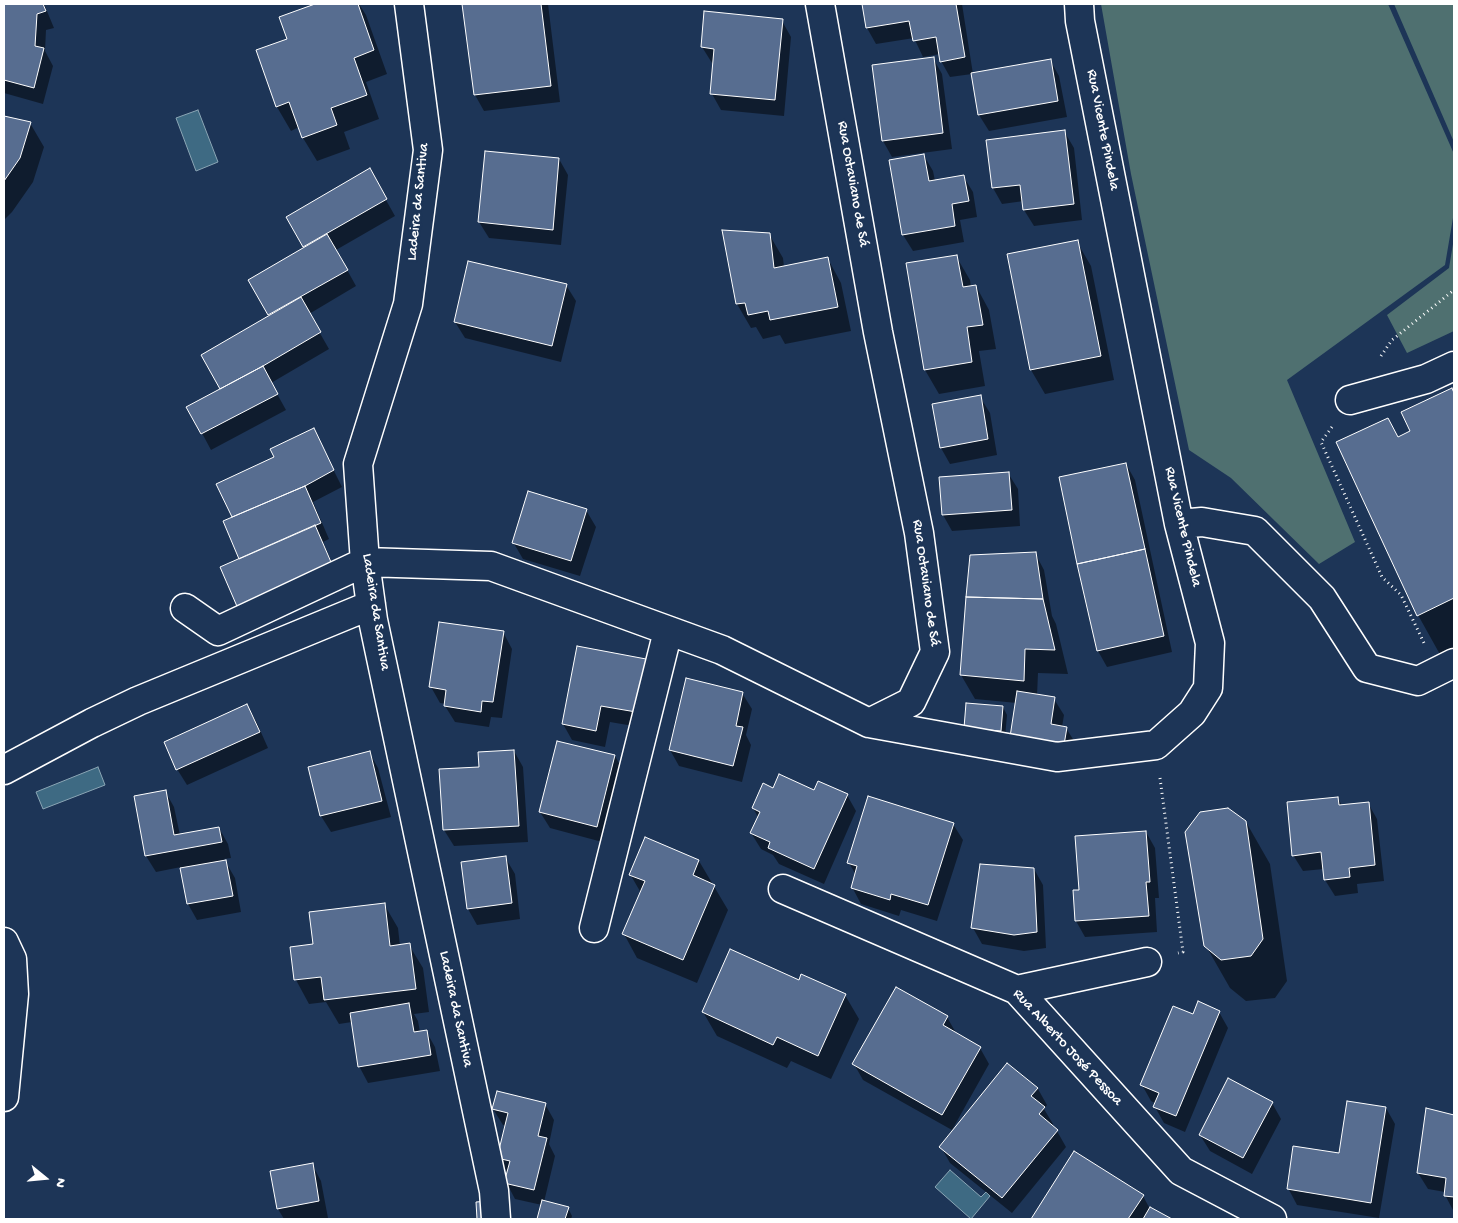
<!DOCTYPE html>
<html>
<head>
<meta charset="utf-8">
<style>
  body { margin:0 }
  #map { position:relative; width:1458px; height:1223px; overflow:hidden; background:#1d3557; font-family:"Gochi Hand",sans-serif }
  canvas { display:block }
  .frame { position:absolute; inset:0; border:5px solid #fff; pointer-events:none }
  .north { position:absolute; left:20px; top:1153px; width:50px; height:50px; -webkit-text-stroke:4px #1d3557; paint-order:stroke; rotate:107deg; font-size:14px; font-weight:700; line-height:20px; text-align:center; color:#fff }
  .north::after { content:''; display:block; margin:auto; width:18px; height:22px; background:#fff; clip-path:polygon(50% 0,100% 100%,50% 72%,0 100%) }
</style>
</head>
<body>
<div id="map">
<canvas width="1458" height="1223"></canvas>
<div class="frame"></div>
<div class="north">N</div>
</div>
<script>
const context = document.querySelector('canvas').getContext('2d');
context.lineJoin = 'round';
function fill(path, color) { context.fillStyle = color; context.fill(path, 'evenodd'); }
const shape = rows => new Path2D(rows.map(r => 'M' + r).join(''));
function stroke(path, color, width, dash) { context.strokeStyle = color; context.lineWidth = width; context.lineCap = dash ? 'butt' : 'round'; context.setLineDash(dash || []); context.stroke(path); }
function label(font, color, halo, rows, align = 'center') {
  context.font = font + ' "Gochi Hand",sans-serif'; context.lineWidth = 4.5; context.setLineDash([]); context.textBaseline = 'middle'; context.strokeStyle = halo; context.fillStyle = color; for (const [text, x, y, turn = 0] of rows) {
    context.save(); context.translate(x, y); context.rotate((+turn || 0) * Math.PI / 180); context.textAlign = isNaN(turn) ? turn : align; if (halo) context.strokeText(text, 0, 0); context.fillText(text, 0, 0); context.restore();
  }
}
const green = shape([
  [1101,4,1388,4,1454,154,1454,212,1445,265,1287,380,1355,542,1319,564,1231,478,1189,450,1131,174],
  [1394,4,1454,4,1454,142],
  [1454,238,1454,331,1407,353,1387,315,1449,268]
]);
const water = shape([
  [198,110,218,162,196,171,176,118,198,110],
  [98,767,105,785,43,809,36,792,98,767],
  [950,1170,981,1197,986,1192,990,1196,971,1219,935,1187,950,1170]
]);
const shadow = shape([
  [4,4,44,4,54,28,46,30,45,51,53,66,43,104,4,93],
  [318,4,359,4,366,15,387,74,366,82,379,119,344,132,350,149,317,161,303,138,299,127,291,131,277,107,257,51,288,40,280,18],
  [464,4,548,4,560,102,484,111,475,95],
  [721,4,755,4,755,5],
  [863,4,962,4,973,74,1050,60,1059,76,1067,117,989,131,979,115,972,74,950,77,941,61,940,54,923,57,914,38,876,44,867,28],
  [782,21,791,37,784,116,721,110,712,94,714,64,712,63,702,47],
  [933,58,942,74,952,149,892,157,883,141],
  [4,117,30,123,44,147,33,182,12,212,4,220],
  [1064,131,1074,148,1082,220,1034,226,1024,210,1024,201,1002,204,993,188],
  [923,154,933,171,935,181,963,176,973,192,977,217,960,220,964,242,913,251,903,235],
  [559,159,568,175,561,245,489,238,479,222],
  [369,170,395,216,336,250,356,286,309,314,329,349,271,383,286,410,211,450,188,407,222,389,270,316,250,280,305,248,288,217],
  [769,234,783,258,784,267,828,259,841,283,851,331,785,344,780,335,763,339,756,327,751,328,737,304],
  [1077,242,1091,266,1114,380,1045,394,1031,370],
  [956,256,970,280,971,287,976,286,989,310,996,349,979,351,985,386,939,394,925,370,908,264],
  [566,285,576,301,561,362,465,338,455,322],
  [1454,388,1454,663,1447,667,1418,615,1399,438,1412,432,1403,412],
  [980,397,990,413,997,455,950,464,941,448],
  [313,429,342,487,313,502,329,539,323,542,342,586,240,559,234,518,218,484,275,457],
  [1126,464,1135,480,1172,652,1107,667,1098,651,1061,478],
  [1008,473,1018,489,1020,526,952,531,943,515,940,478],
  [586,510,596,527,580,576,523,559,513,542],
  [1035,553,1044,570,1052,616,1056,624,1068,674,1038,673,1037,696,1054,699,1064,715,1062,727,1066,728,1076,744,1073,761,1017,703,975,699,961,675],
  [503,632,512,649,502,718,491,717,489,727,455,722,445,706,446,704,440,703,431,687],
  [645,660,655,676,645,728,610,722,605,747,572,740,563,724],
  [742,693,752,709,746,735,751,745,742,782,679,766,670,750],
  [247,705,256,721,268,748,187,785,177,769],
  [1003,707,1007,715,1005,738,970,735],
  [514,751,523,767,528,842,454,846,444,830,441,770,480,768],
  [369,752,378,768,391,817,331,832,321,816,309,768],
  [615,756,624,772,606,843,550,828,540,812],
  [773,790,815,791,847,795,856,811,824,884,779,864,773,855,761,849,751,833,758,817,753,808],
  [165,791,174,807,180,835,219,828,228,844,231,858,224,859,235,878,241,912,197,920,188,904,181,867,156,872,146,856],
  [1338,798,1342,806,1368,803,1377,819,1384,881,1357,884,1358,893,1335,896,1325,880,1324,869,1303,871,1293,855],
  [1246,822,1270,864,1287,981,1275,998,1246,1001,1230,988,1206,946],
  [953,824,963,840,937,921,901,910,899,916,861,904,852,887,856,875,849,863],
  [1146,832,1155,848,1159,898,1155,898,1157,932,1085,937,1076,921,1081,891],
  [645,838,699,861,728,910,697,983,637,958,624,934,641,893,630,874],
  [505,857,515,874,520,919,477,925,468,909],
  [1034,869,1043,885,1046,948,1024,951,982,944,973,928],
  [384,904,398,928,400,946,409,945,423,968,429,1012,414,1014,418,1021,420,1032,426,1031,435,1047,440,1071,368,1083,359,1066,352,1022,339,1024,326,1002,309,1004,296,980,291,948,315,945],
  [799,982,845,995,859,1019,831,1079,791,1061,787,1068,717,1036,703,1012],
  [1219,1012,1228,1028,1185,1132,1164,1123,1155,1107,1156,1104,1151,1101,1142,1085,1193,1015],
  [947,1017,956,1033,980,1048,989,1064,952,1130,863,1080,854,1064],
  [1007,1064,1038,1089,1047,1105,1044,1109,1053,1124,1051,1126,1057,1131,1066,1147,1012,1213,950,1163,941,1147],
  [1272,1103,1281,1119,1252,1174,1210,1151,1200,1135],
  [545,1104,554,1120,549,1144,555,1156,544,1202,568,1208,572,1216,571,1219,538,1219,542,1205,515,1199,506,1182,508,1174,499,1158,506,1126,503,1125,493,1109],
  [1386,1108,1395,1124,1379,1218,1297,1205,1288,1188,1340,1154],
  [1427,1110,1454,1116,1454,1212,1445,1195,1445,1192,1428,1189,1418,1173],
  [1074,1153,1143,1196,1150,1209,1170,1219,1032,1219],
  [312,1164,321,1181,328,1218,318,1219,284,1219,278,1209]
]);
const building = shape([
  [4,4,43,4,46,11,37,14,35,46,44,48,34,88,4,80,4,4],
  [315,4,358,4,374,50,354,58,367,95,331,108,337,125,302,138,289,102,276,107,256,50,287,39,279,17,315,4],
  [462,4,541,4,551,86,474,95,462,4],
  [862,4,956,4,965,57,940,62,936,37,913,41,909,21,866,28,862,4],
  [704,11,783,19,775,100,710,94,714,49,701,47,704,11],
  [934,57,943,133,882,141,872,65,934,57],
  [1051,59,1058,101,978,115,971,73,1051,59],
  [4,116,31,122,20,158,4,181,4,116],
  [1065,130,1074,204,1023,210,1020,185,992,188,986,140,1065,130],
  [485,151,559,158,553,230,478,222,485,151],
  [924,154,929,181,964,175,969,201,952,204,955,226,902,235,889,160,924,154],
  [370,168,387,199,303,247,286,217,370,168],
  [722,230,770,233,774,268,828,257,838,307,770,320,768,311,748,315,745,303,736,304,722,230],
  [327,234,348,270,268,315,248,280,327,234],
  [1078,240,1101,356,1030,370,1007,254,1078,240],
  [957,255,963,287,976,285,983,325,967,327,972,362,924,370,906,263,957,255],
  [468,261,567,284,552,346,454,322,468,261],
  [301,297,321,332,263,366,220,389,201,355,301,297],
  [263,366,278,394,201,434,186,407,263,366],
  [1452,388,1454,393,1454,598,1417,616,1336,442,1388,418,1398,437,1410,431,1401,412,1452,388],
  [981,395,988,439,940,448,932,404,981,395],
  [314,428,334,470,305,486,232,517,216,484,274,457,270,449,314,428],
  [1126,463,1145,549,1077,564,1059,477,1126,463],
  [1009,472,1012,510,942,515,939,477,1009,472],
  [305,486,321,523,239,559,223,521,305,486],
  [528,491,587,509,571,561,512,543,528,491],
  [315,525,334,569,239,611,220,567,315,525],
  [1145,549,1164,636,1097,651,1077,564,1145,549],
  [1036,552,1043,599,966,597,970,555,1036,552],
  [966,597,1043,599,1055,650,1025,649,1024,681,960,675,966,597],
  [439,622,504,631,493,702,482,701,481,712,444,706,446,690,429,687,439,622],
  [577,646,646,659,636,712,601,706,596,731,562,724,577,646],
  [686,678,743,692,736,726,743,727,733,766,669,750,686,678],
  [1017,691,1055,697,1051,724,1067,727,1064,745,1010,737,1017,691],
  [966,703,1003,706,1001,731,964,728,966,703],
  [247,704,260,732,176,770,164,742,247,704],
  [557,741,615,755,597,827,539,812,557,741],
  [514,750,519,826,443,830,439,769,479,767,478,752,514,750],
  [370,751,382,801,320,816,308,767,370,751],
  [779,774,814,790,818,781,848,794,814,869,768,848,770,842,750,833,760,812,752,808,763,783,773,788,779,774],
  [166,790,174,835,219,827,222,842,145,856,134,796,166,790],
  [868,796,954,823,928,905,891,894,890,900,851,888,857,866,847,863,868,796],
  [1338,797,1339,805,1369,802,1375,865,1349,868,1350,877,1324,880,1321,852,1292,856,1287,802,1338,797],
  [1228,808,1246,821,1263,939,1251,956,1221,960,1204,946,1185,832,1200,812,1228,808],
  [1146,831,1150,882,1146,882,1149,916,1075,921,1073,890,1079,890,1075,836,1146,831],
  [645,837,699,860,693,875,715,885,683,960,622,934,645,881,629,875,645,837],
  [506,856,512,903,467,909,461,862,506,856],
  [226,860,233,896,187,904,180,868,226,860],
  [980,864,1034,868,1037,932,1014,935,971,928,980,864],
  [385,903,390,946,410,943,416,989,324,1000,321,977,294,980,290,947,313,944,309,912,385,903],
  [730,949,799,980,801,974,846,994,818,1056,777,1037,773,1045,702,1012,730,949],
  [896,987,948,1016,943,1025,981,1047,942,1115,852,1064,896,987],
  [1198,1001,1220,1011,1176,1116,1153,1107,1159,1093,1140,1085,1173,1006,1193,1014,1198,1001],
  [409,1003,414,1032,427,1030,431,1055,358,1067,350,1013,409,1003],
  [1007,1063,1038,1088,1031,1096,1045,1107,1039,1114,1058,1130,1002,1198,939,1147,1007,1063],
  [1228,1078,1273,1102,1243,1158,1199,1135,1228,1078],
  [497,1091,546,1103,538,1136,547,1138,534,1190,504,1183,510,1161,497,1158,508,1113,492,1109,497,1091],
  [1347,1101,1386,1107,1371,1203,1287,1189,1293,1146,1339,1153,1347,1101],
  [1426,1108,1454,1115,1454,1197,1444,1196,1446,1178,1417,1173,1426,1108],
  [1074,1151,1144,1195,1128,1219,1031,1219,1074,1151],
  [313,1163,319,1201,277,1209,270,1171,313,1163],
  [542,1200,569,1207,565,1219,537,1219,542,1200],
  [489,1201,490,1219,477,1219,476,1202,489,1201],
  [1150,1207,1172,1219,1143,1219,1150,1207]
]);
const path = shape([
  [1381,356,1392,340,1454,290],
  [1332,427,1321,442,1382,577,1401,595,1424,643],
  [1160,778,1183,952,1178,953]
]);
const minor = shape([
  [409,4,428,150,408,304,358,464,365,562,373,620,494,1191,496,1219],
  [1350,400,1426,379,1454,366],
  [1179,524,1202,522,1255,531,1322,598,1367,668,1418,681,1454,663],
  [185,608,218,631,365,562,491,566,722,650,869,723,911,702,935,652,919,533,878,332,820,4],
  [869,723,1057,757,1156,745,1192,713,1208,688,1210,643,1179,524,1080,21,1079,4],
  [4,770,92,723,138,701,371,605],
  [783,889,1017,990,1181,1171,1272,1219],
  [594,928,668,631],
  [4,942,12,959,14,994,4,1097],
  [1017,990,1147,962]
]);
const streetNames = [
  ["Rua Vicente Pindela",1102,130,79],
  ["Rua Octaviano de Sá",852,184,80],
  ["Ladeira da Santiva",419,202,-84],
  ["Rua Vicente Pindela",1182,527,77],
  ["Rua Octaviano de Sá",925,583,82],
  ["Ladeira da Santiva",375,612,81],
  ["Ladeira da Santiva",455,1009,78],
  ["Rua Alberto José Pessoa",1067,1048,47]
];
fill(green, '#4f7070');
fill(water, '#3e6a83');
stroke(water, '#8ba6b5', 1);
fill(shadow, '#0007');
fill(building, '#576d90');
stroke(building, '#fff', 1);
stroke(minor, '#fff', 31);
stroke(path, '#fff', 3, [1, 4]);
stroke(minor, '#1d3557', 28);
label('15px', '#fff', '#1d3557', streetNames);
</script>
</body>
</html>
